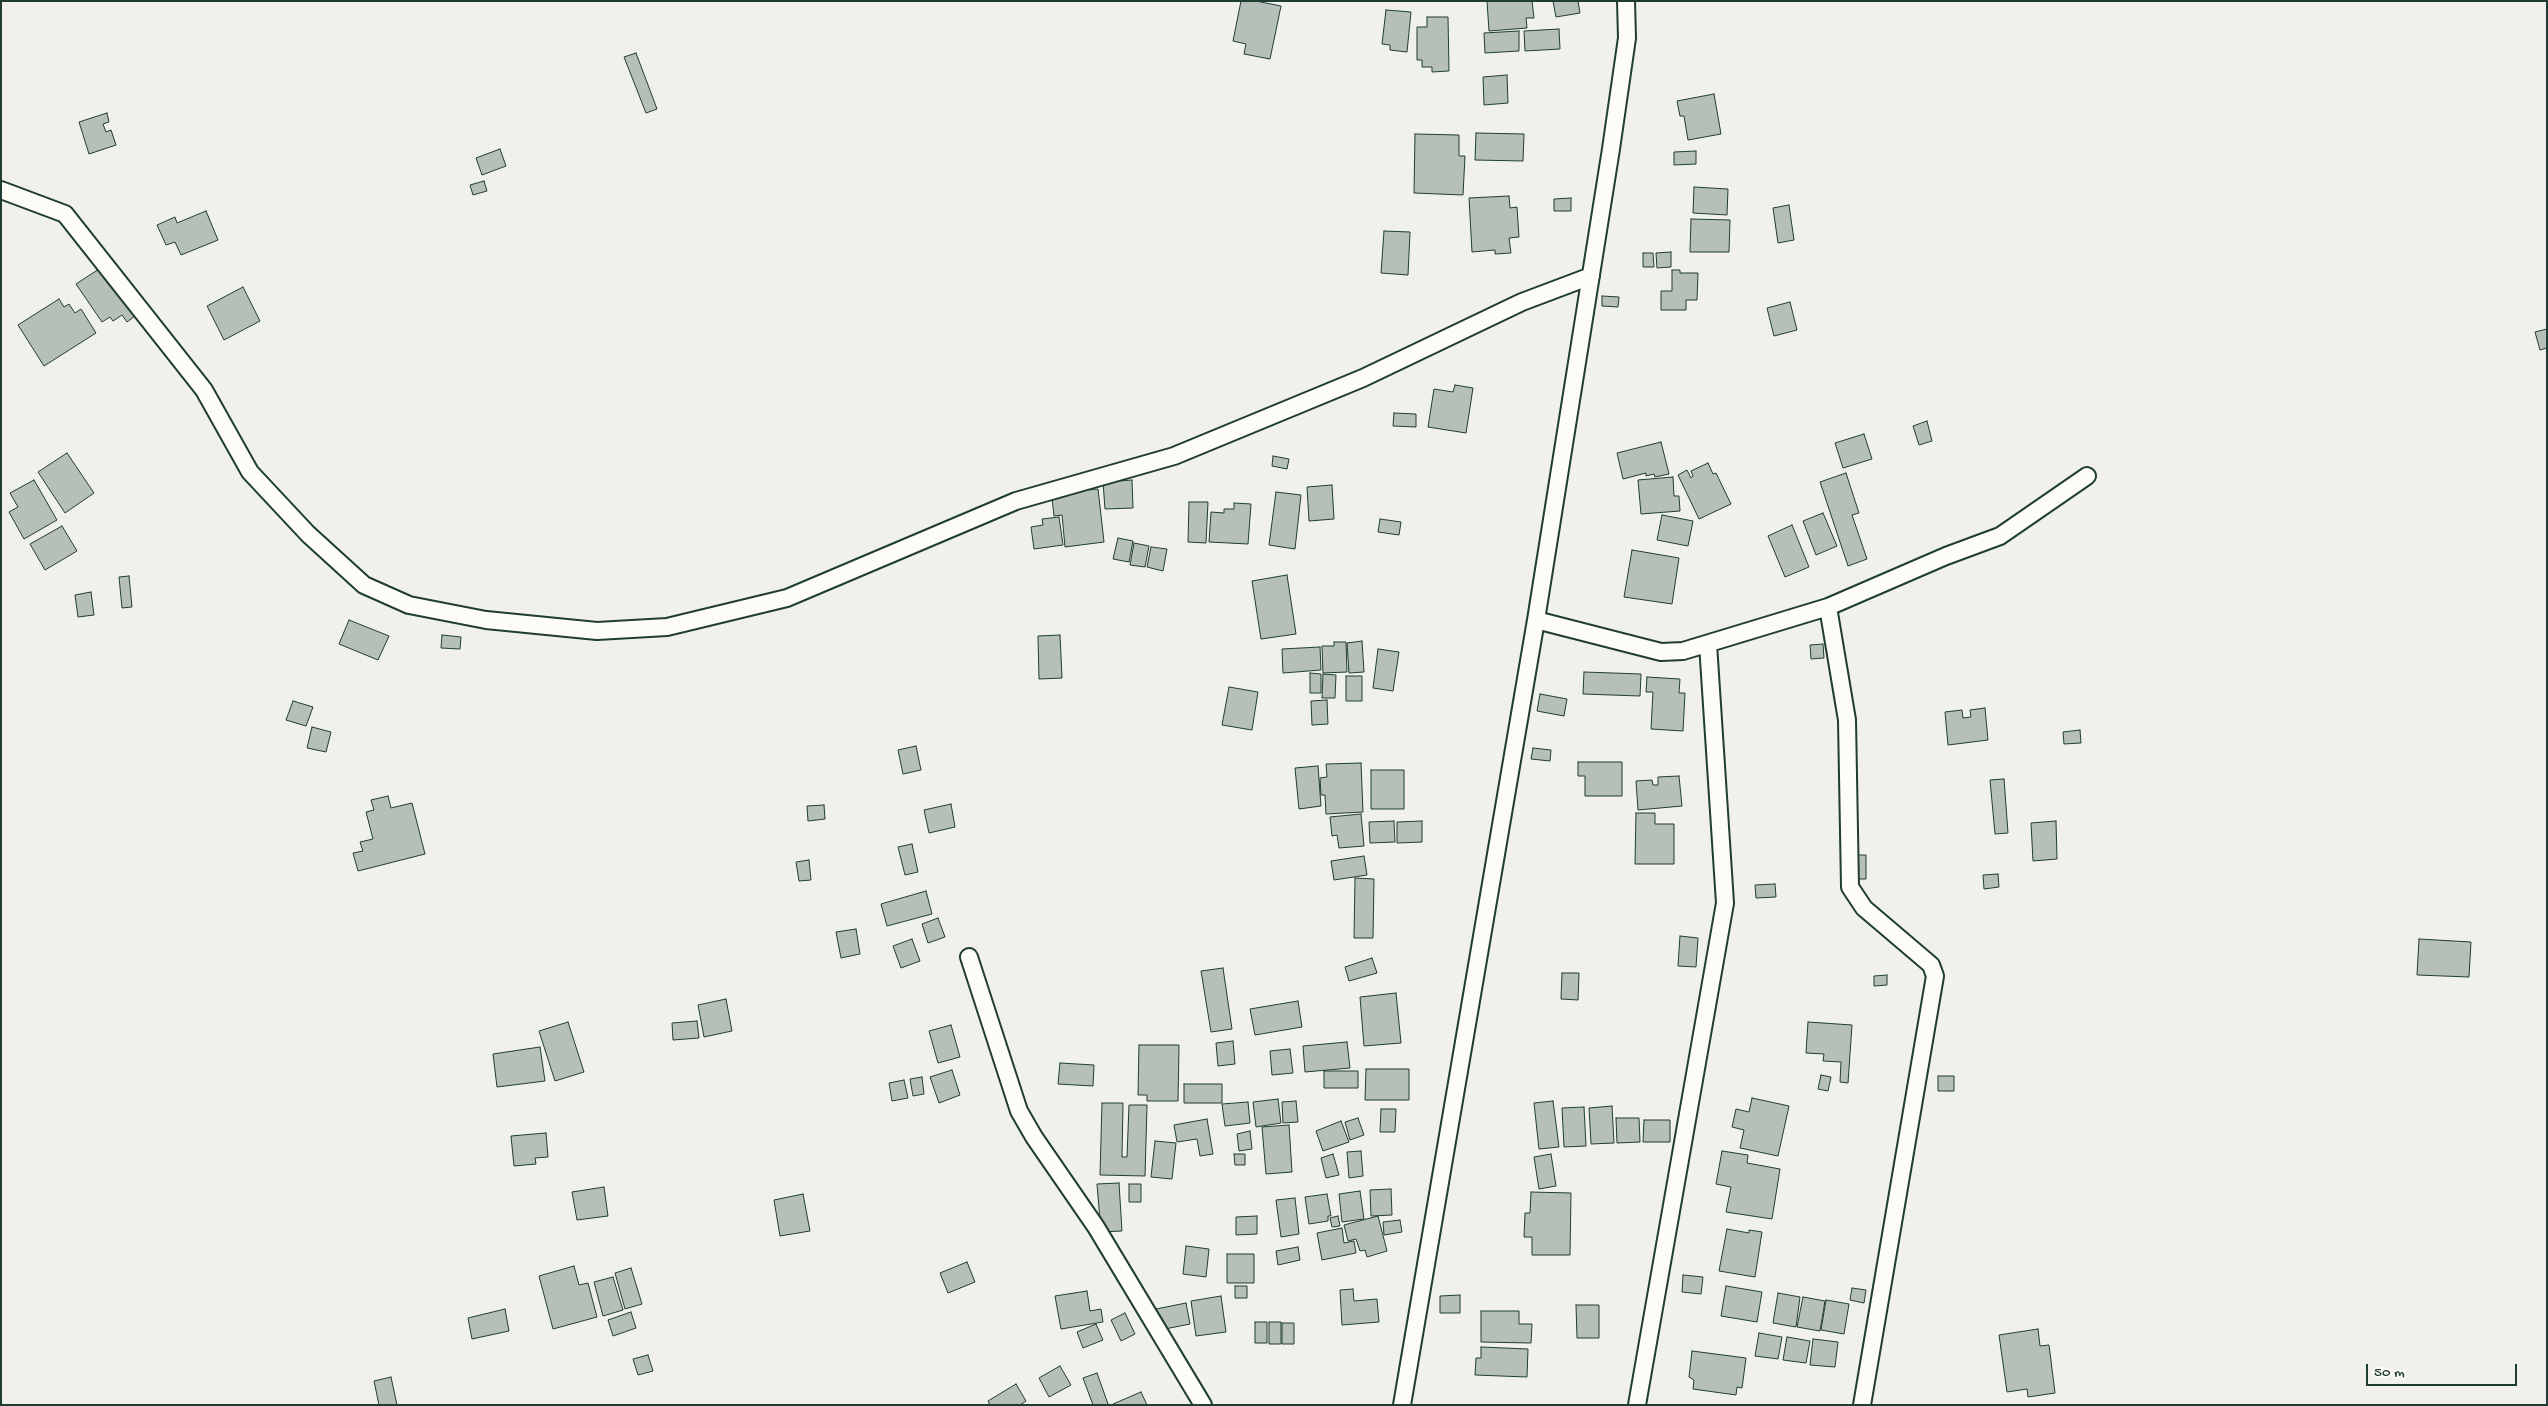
<!DOCTYPE html>
<html>
<head>
<meta charset="utf-8">
<style>
  body { margin:0 }
  #map { position:relative; width:2548px; height:1406px; overflow:hidden; background:#f0f1eb; font-family:"Gochi Hand",sans-serif }
  canvas { display:block }
  .frame { position:absolute; inset:0; border:2px solid #1f3d34; pointer-events:none }
  .scale { position:absolute; left:2366px; top:1364px; width:151px; height:22px; box-sizing:border-box; border:2px solid #1f3d34; border-top:0; padding-left:6px; font-size:15px; line-height:18px; white-space:nowrap; color:#1f3d34; -webkit-text-stroke:4px #fdfcf7; paint-order:stroke }
</style>
</head>
<body>
<div id="map">
<canvas width="2548" height="1406"></canvas>
<div class="frame"></div>
<div class="scale">50 m</div>
</div>
<script>
const context = document.querySelector('canvas').getContext('2d');
context.lineJoin = 'round';
function fill(path, color) { context.fillStyle = color; context.fill(path, 'evenodd'); }
const shape = rows => new Path2D(rows.map(r => 'M' + r).join(''));
function stroke(path, color, width, dash) { context.strokeStyle = color; context.lineWidth = width; context.lineCap = dash ? 'butt' : 'round'; context.setLineDash(dash || []); context.stroke(path); }
const building = shape([
  [1241,1,1256,1,1281,6,1270,59,1244,54,1246,44,1233,41,1241,1],
  [1487,1,1532,1,1534,18,1526,18,1527,28,1489,31,1487,1],
  [1553,1,1578,1,1580,13,1556,17,1553,1],
  [1386,10,1411,12,1407,52,1390,50,1390,45,1382,44,1386,10],
  [1427,17,1448,17,1449,71,1432,72,1432,67,1422,67,1422,60,1417,60,1417,27,1427,27,1427,17],
  [1559,29,1560,49,1525,51,1524,31,1559,29],
  [1519,31,1519,51,1485,53,1484,33,1519,31],
  [636,53,657,109,646,113,624,57,636,53],
  [1507,75,1508,103,1484,105,1483,77,1507,75],
  [1714,94,1721,134,1688,140,1684,116,1680,116,1677,101,1714,94],
  [107,113,109,122,103,124,106,132,111,130,116,145,89,154,79,122,107,113],
  [1476,133,1524,134,1523,161,1475,160,1476,133],
  [1415,134,1459,135,1459,156,1465,156,1463,195,1414,193,1415,134],
  [500,149,506,166,482,175,476,158,500,149],
  [1696,151,1696,164,1674,165,1674,152,1696,151],
  [484,181,487,191,473,195,470,185,484,181],
  [1694,187,1728,189,1727,215,1693,213,1694,187],
  [1509,196,1510,208,1517,207,1519,237,1509,238,1511,253,1495,254,1495,250,1472,252,1469,198,1509,196],
  [1571,198,1571,211,1554,211,1554,199,1571,198],
  [1789,205,1794,240,1778,243,1773,208,1789,205],
  [206,211,218,240,181,255,175,242,166,245,157,225,175,217,177,223,206,211],
  [1691,219,1730,220,1729,252,1690,252,1691,219],
  [1384,231,1410,232,1408,275,1381,273,1384,231],
  [1671,252,1671,267,1657,268,1656,253,1671,252],
  [1643,253,1653,253,1654,267,1643,267,1643,253],
  [102,267,135,316,127,322,122,315,113,321,110,317,102,322,76,284,102,267],
  [1672,270,1680,270,1680,273,1698,273,1697,300,1686,300,1686,310,1661,310,1661,291,1672,291,1672,270],
  [243,287,260,321,224,340,207,306,243,287],
  [1602,296,1619,297,1618,307,1602,306,1602,296],
  [59,299,64,307,69,304,75,313,81,309,96,333,44,366,18,325,59,299],
  [1790,302,1797,330,1774,336,1767,308,1790,302],
  [2547,329,2547,348,2540,350,2535,332,2547,329],
  [1455,385,1473,388,1466,433,1428,427,1434,389,1453,392,1455,385],
  [1394,413,1416,414,1416,427,1393,426,1394,413],
  [1927,421,1932,441,1919,445,1913,426,1927,421],
  [1864,434,1872,459,1843,468,1835,443,1864,434],
  [1661,442,1669,474,1655,477,1654,474,1646,476,1646,473,1623,479,1617,453,1661,442],
  [67,453,94,493,65,513,38,472,67,453],
  [1273,456,1289,459,1287,469,1272,466,1273,456],
  [1708,463,1713,474,1716,473,1731,504,1699,519,1678,475,1687,470,1691,478,1693,476,1691,471,1708,463],
  [1846,473,1859,513,1852,515,1867,559,1848,566,1820,482,1846,473],
  [1673,477,1674,496,1679,496,1680,511,1641,514,1638,480,1673,477],
  [34,480,57,520,24,539,9,512,18,507,10,493,34,480],
  [1132,480,1133,508,1105,509,1103,482,1132,480],
  [1332,485,1334,519,1309,521,1307,487,1332,485],
  [1088,486,1088,490,1098,489,1104,542,1065,547,1062,515,1054,516,1052,498,1068,496,1067,488,1088,486],
  [1276,492,1301,495,1295,549,1269,545,1276,492],
  [1189,502,1208,502,1206,543,1188,542,1189,502],
  [1234,503,1251,504,1248,544,1209,542,1211,512,1224,513,1224,509,1234,509,1234,503],
  [1823,513,1837,546,1816,555,1803,521,1823,513],
  [1662,515,1693,521,1688,546,1657,540,1662,515],
  [1059,517,1063,545,1034,549,1031,527,1043,525,1042,519,1059,517],
  [1380,519,1401,522,1399,535,1378,532,1380,519],
  [1792,525,1809,567,1785,577,1768,536,1792,525],
  [62,526,77,551,45,570,30,544,62,526],
  [1118,538,1133,541,1129,562,1113,559,1118,538],
  [1134,543,1149,546,1145,567,1130,565,1134,543],
  [1151,547,1167,549,1163,571,1147,567,1151,547],
  [1632,550,1679,558,1672,604,1624,597,1632,550],
  [1287,575,1296,634,1261,639,1252,581,1287,575],
  [129,576,132,607,122,608,119,577,129,576],
  [91,592,94,615,78,617,75,595,91,592],
  [349,620,389,636,378,660,339,644,349,620],
  [442,635,461,637,460,649,441,648,442,635],
  [1060,635,1062,678,1039,679,1038,636,1060,635],
  [1362,641,1364,672,1349,673,1347,643,1362,641],
  [1334,642,1346,642,1347,672,1323,673,1322,646,1334,646,1334,642],
  [1823,644,1824,658,1811,659,1810,645,1823,644],
  [1320,647,1321,670,1283,673,1282,649,1320,647],
  [1378,649,1399,652,1393,691,1373,688,1378,649],
  [1584,672,1641,674,1640,696,1583,694,1584,672],
  [1310,673,1321,674,1321,693,1310,693,1310,673],
  [1323,674,1336,675,1335,698,1322,698,1323,674],
  [1346,676,1362,676,1362,701,1346,701,1346,676],
  [1647,677,1680,679,1679,693,1685,693,1683,731,1651,729,1653,692,1646,692,1647,677],
  [1229,687,1258,692,1252,730,1222,725,1229,687],
  [1540,694,1567,699,1564,716,1537,711,1540,694],
  [1327,700,1328,724,1312,725,1311,701,1327,700],
  [293,701,313,707,306,726,286,720,293,701],
  [1985,708,1988,740,1948,745,1945,712,1962,710,1963,718,1971,717,1970,710,1985,708],
  [312,727,331,732,326,752,307,748,312,727],
  [2080,730,2081,743,2064,744,2063,732,2080,730],
  [916,746,921,770,903,774,898,750,916,746],
  [1533,748,1551,750,1550,761,1531,759,1533,748],
  [1578,762,1622,762,1622,796,1585,796,1585,776,1578,776,1578,762],
  [1361,763,1363,812,1326,814,1325,795,1321,795,1320,778,1327,777,1326,764,1361,763],
  [1318,766,1321,806,1299,809,1295,768,1318,766],
  [1371,770,1404,770,1404,809,1371,809,1371,770],
  [1679,776,1682,806,1638,810,1636,781,1652,780,1653,785,1658,785,1658,777,1679,776],
  [2004,779,2008,833,1995,834,1990,780,2004,779],
  [388,796,391,808,412,803,425,854,358,871,353,853,363,851,360,842,373,839,366,812,374,810,371,800,388,796],
  [951,804,955,827,929,833,924,810,951,804],
  [824,805,825,819,808,821,807,806,824,805],
  [1636,813,1655,813,1655,824,1674,824,1674,864,1635,864,1636,813],
  [1361,814,1364,846,1339,848,1337,835,1332,836,1330,817,1361,814],
  [1394,821,1395,842,1370,843,1369,822,1394,821],
  [1422,821,1422,842,1397,843,1397,822,1422,821],
  [2056,821,2057,859,2033,861,2031,823,2056,821],
  [912,844,918,872,905,875,898,847,912,844],
  [1850,855,1866,855,1866,879,1851,879,1850,855],
  [1364,856,1367,875,1334,880,1331,861,1364,856],
  [809,860,811,880,799,881,796,862,809,860],
  [1998,874,1999,887,1984,889,1983,875,1998,874],
  [1355,878,1374,879,1373,938,1354,938,1355,878],
  [1775,884,1776,897,1756,898,1755,885,1775,884],
  [926,891,932,914,887,926,881,904,926,891],
  [938,918,945,937,928,943,922,924,938,918],
  [856,929,860,954,841,958,836,932,856,929],
  [1680,936,1698,938,1696,967,1678,966,1680,936],
  [912,939,920,961,901,968,893,946,912,939],
  [2419,939,2471,942,2469,977,2417,975,2419,939],
  [1372,958,1377,973,1349,981,1345,967,1372,958],
  [1223,968,1232,1029,1211,1032,1201,971,1223,968],
  [1562,973,1579,973,1578,1000,1561,999,1562,973],
  [1887,975,1887,985,1874,986,1874,976,1887,975],
  [1396,993,1401,1043,1364,1046,1360,997,1396,993],
  [726,999,732,1031,704,1037,698,1005,726,999],
  [1298,1001,1302,1027,1255,1035,1250,1009,1298,1001],
  [697,1021,699,1038,673,1040,672,1023,697,1021],
  [568,1022,584,1072,555,1081,539,1031,568,1022],
  [1808,1022,1852,1025,1848,1083,1840,1082,1841,1062,1823,1061,1824,1054,1806,1053,1808,1022],
  [951,1025,960,1057,938,1063,929,1031,951,1025],
  [1233,1041,1235,1064,1218,1066,1216,1043,1233,1041],
  [1347,1042,1350,1068,1305,1072,1303,1046,1347,1042],
  [1139,1045,1179,1045,1178,1101,1147,1101,1147,1095,1138,1095,1139,1045],
  [540,1047,545,1081,497,1087,493,1054,540,1047],
  [1290,1049,1293,1073,1272,1075,1270,1051,1290,1049],
  [1060,1063,1094,1065,1093,1086,1058,1084,1060,1063],
  [1366,1069,1409,1069,1409,1100,1365,1100,1366,1069],
  [952,1070,960,1095,939,1103,930,1077,952,1070],
  [1324,1071,1358,1071,1358,1088,1324,1088,1324,1071],
  [1821,1075,1831,1077,1828,1091,1818,1089,1821,1075],
  [1938,1076,1954,1076,1954,1091,1938,1091,1938,1076],
  [922,1077,924,1094,913,1096,910,1079,922,1077],
  [904,1080,908,1098,892,1101,889,1083,904,1080],
  [1184,1084,1222,1084,1222,1103,1184,1103,1184,1084],
  [1752,1098,1789,1106,1778,1156,1740,1148,1744,1130,1732,1127,1736,1109,1749,1112,1752,1098],
  [1278,1099,1281,1123,1256,1127,1253,1102,1278,1099],
  [1296,1101,1298,1122,1283,1123,1282,1102,1296,1101],
  [1553,1101,1559,1147,1539,1149,1534,1103,1553,1101],
  [1248,1102,1250,1123,1225,1126,1222,1104,1248,1102],
  [1102,1103,1123,1103,1122,1157,1127,1157,1129,1105,1147,1105,1145,1176,1100,1175,1102,1103],
  [1612,1106,1614,1143,1591,1144,1589,1108,1612,1106],
  [1584,1107,1586,1146,1564,1147,1562,1108,1584,1107],
  [1381,1109,1396,1109,1395,1132,1380,1132,1381,1109],
  [1358,1118,1364,1135,1350,1140,1345,1122,1358,1118],
  [1616,1118,1639,1118,1640,1142,1617,1143,1616,1118],
  [1207,1119,1213,1154,1200,1156,1197,1139,1177,1142,1174,1125,1207,1119],
  [1644,1120,1670,1120,1670,1142,1643,1142,1644,1120],
  [1341,1121,1349,1142,1323,1151,1316,1131,1341,1121],
  [1289,1125,1292,1172,1266,1174,1262,1127,1289,1125],
  [1250,1131,1252,1149,1239,1151,1237,1134,1250,1131],
  [546,1133,548,1157,535,1158,536,1164,514,1166,511,1136,546,1133],
  [1155,1141,1176,1143,1172,1179,1151,1177,1155,1141],
  [1361,1151,1363,1176,1349,1178,1347,1152,1361,1151],
  [1722,1151,1748,1155,1747,1163,1780,1169,1772,1219,1726,1212,1731,1187,1716,1184,1722,1151],
  [1234,1154,1245,1154,1245,1165,1235,1165,1234,1154],
  [1333,1154,1339,1175,1326,1178,1321,1158,1333,1154],
  [1551,1154,1556,1186,1539,1189,1534,1157,1551,1154],
  [1119,1183,1122,1231,1101,1232,1097,1184,1119,1183],
  [1129,1184,1141,1184,1141,1202,1129,1202,1129,1184],
  [604,1187,608,1216,577,1220,572,1192,604,1187],
  [1391,1189,1392,1215,1371,1216,1370,1190,1391,1189],
  [1360,1191,1364,1219,1342,1222,1339,1194,1360,1191],
  [1531,1192,1571,1193,1570,1255,1532,1255,1532,1237,1524,1237,1525,1213,1530,1213,1531,1192],
  [803,1194,810,1231,780,1236,774,1200,803,1194],
  [1327,1194,1331,1216,1328,1216,1328,1221,1309,1224,1305,1197,1327,1194],
  [1295,1198,1299,1234,1281,1237,1276,1200,1295,1198],
  [1257,1216,1257,1234,1236,1235,1236,1217,1257,1216],
  [1338,1216,1340,1226,1332,1227,1330,1218,1338,1216],
  [1378,1216,1387,1251,1367,1257,1365,1250,1360,1251,1356,1239,1348,1241,1344,1225,1378,1216],
  [1400,1220,1402,1232,1384,1235,1383,1222,1400,1220],
  [1342,1228,1344,1243,1354,1241,1356,1253,1322,1260,1317,1233,1342,1228],
  [1727,1229,1749,1233,1749,1230,1762,1232,1755,1277,1719,1271,1727,1229],
  [1186,1246,1209,1249,1206,1277,1183,1274,1186,1246],
  [1298,1247,1300,1260,1278,1265,1276,1251,1298,1247],
  [1227,1254,1254,1254,1254,1283,1227,1283,1227,1254],
  [967,1262,975,1282,948,1293,940,1273,967,1262],
  [574,1266,579,1285,588,1283,597,1317,553,1329,539,1276,574,1266],
  [631,1268,642,1304,625,1309,615,1273,631,1268],
  [1683,1275,1703,1277,1701,1294,1682,1292,1683,1275],
  [613,1277,623,1310,603,1316,594,1282,613,1277],
  [1235,1286,1247,1286,1247,1298,1235,1298,1235,1286],
  [1726,1286,1762,1292,1757,1322,1721,1316,1726,1286],
  [1852,1288,1866,1290,1864,1303,1850,1300,1852,1288],
  [1353,1289,1354,1301,1377,1299,1379,1322,1342,1325,1340,1290,1353,1289],
  [1087,1291,1090,1311,1101,1309,1103,1322,1061,1329,1055,1296,1087,1291],
  [1778,1293,1800,1297,1796,1327,1773,1323,1778,1293],
  [1460,1295,1460,1313,1440,1313,1440,1296,1460,1295],
  [1221,1296,1226,1332,1196,1336,1191,1301,1221,1296],
  [1803,1297,1825,1301,1820,1331,1797,1327,1803,1297],
  [1826,1300,1849,1304,1844,1334,1821,1330,1826,1300],
  [1186,1303,1190,1324,1160,1330,1156,1309,1186,1303],
  [1576,1305,1599,1305,1599,1338,1577,1338,1576,1305],
  [505,1309,509,1331,472,1339,468,1318,505,1309],
  [1481,1311,1519,1311,1519,1324,1532,1324,1531,1343,1481,1342,1481,1311],
  [631,1312,636,1328,613,1336,608,1320,631,1312],
  [1125,1313,1135,1334,1121,1341,1111,1320,1125,1313],
  [1255,1322,1267,1322,1267,1343,1255,1343,1255,1322],
  [1269,1322,1281,1322,1281,1344,1269,1344,1269,1322],
  [1282,1323,1294,1323,1294,1344,1282,1344,1282,1323],
  [1096,1324,1103,1340,1083,1348,1077,1332,1096,1324],
  [2038,1329,2040,1346,2049,1345,2055,1393,2028,1397,2027,1389,2007,1392,1999,1335,2038,1329],
  [1759,1333,1782,1337,1778,1359,1755,1356,1759,1333],
  [1787,1337,1810,1341,1806,1363,1783,1360,1787,1337],
  [1813,1339,1838,1342,1835,1367,1810,1365,1813,1339],
  [1481,1347,1528,1349,1527,1377,1475,1375,1476,1358,1481,1358,1481,1347],
  [1692,1351,1746,1358,1742,1388,1737,1387,1736,1395,1693,1389,1694,1380,1689,1377,1692,1351],
  [648,1355,653,1371,638,1375,633,1359,648,1355],
  [1060,1366,1071,1385,1049,1397,1039,1378,1060,1366],
  [1097,1373,1108,1404,1105,1405,1093,1405,1083,1378,1097,1373],
  [391,1377,397,1405,379,1405,374,1381,391,1377],
  [1016,1384,1026,1401,1020,1405,990,1405,988,1401,1016,1384],
  [1141,1392,1147,1405,1113,1405,1113,1404,1141,1392]
]);
const minor = shape([
  [1,190,65,214,204,390,250,472,308,534,364,585,409,605,486,620,597,631,667,627,787,598,1016,501,1174,456,1363,378,1522,302,1591,276],
  [1828,607,1847,720,1850,887,1864,908,1931,965,1935,976,1862,1405],
  [1536,620,1661,652,1683,651,1828,607,1946,556,2000,536,2087,476],
  [969,957,1019,1111,1034,1137,1096,1227,1203,1405],
  [1402,1405,1536,620,1611,149,1627,38,1626,1],
  [1637,1405,1725,903,1708,644]
]);
fill(building, '#b6bfb8');
stroke(building, '#1f3d34', 1);
stroke(minor, '#1f3d34', 20);
stroke(minor, '#fdfcf7', 16);
</script>
</body>
</html>
